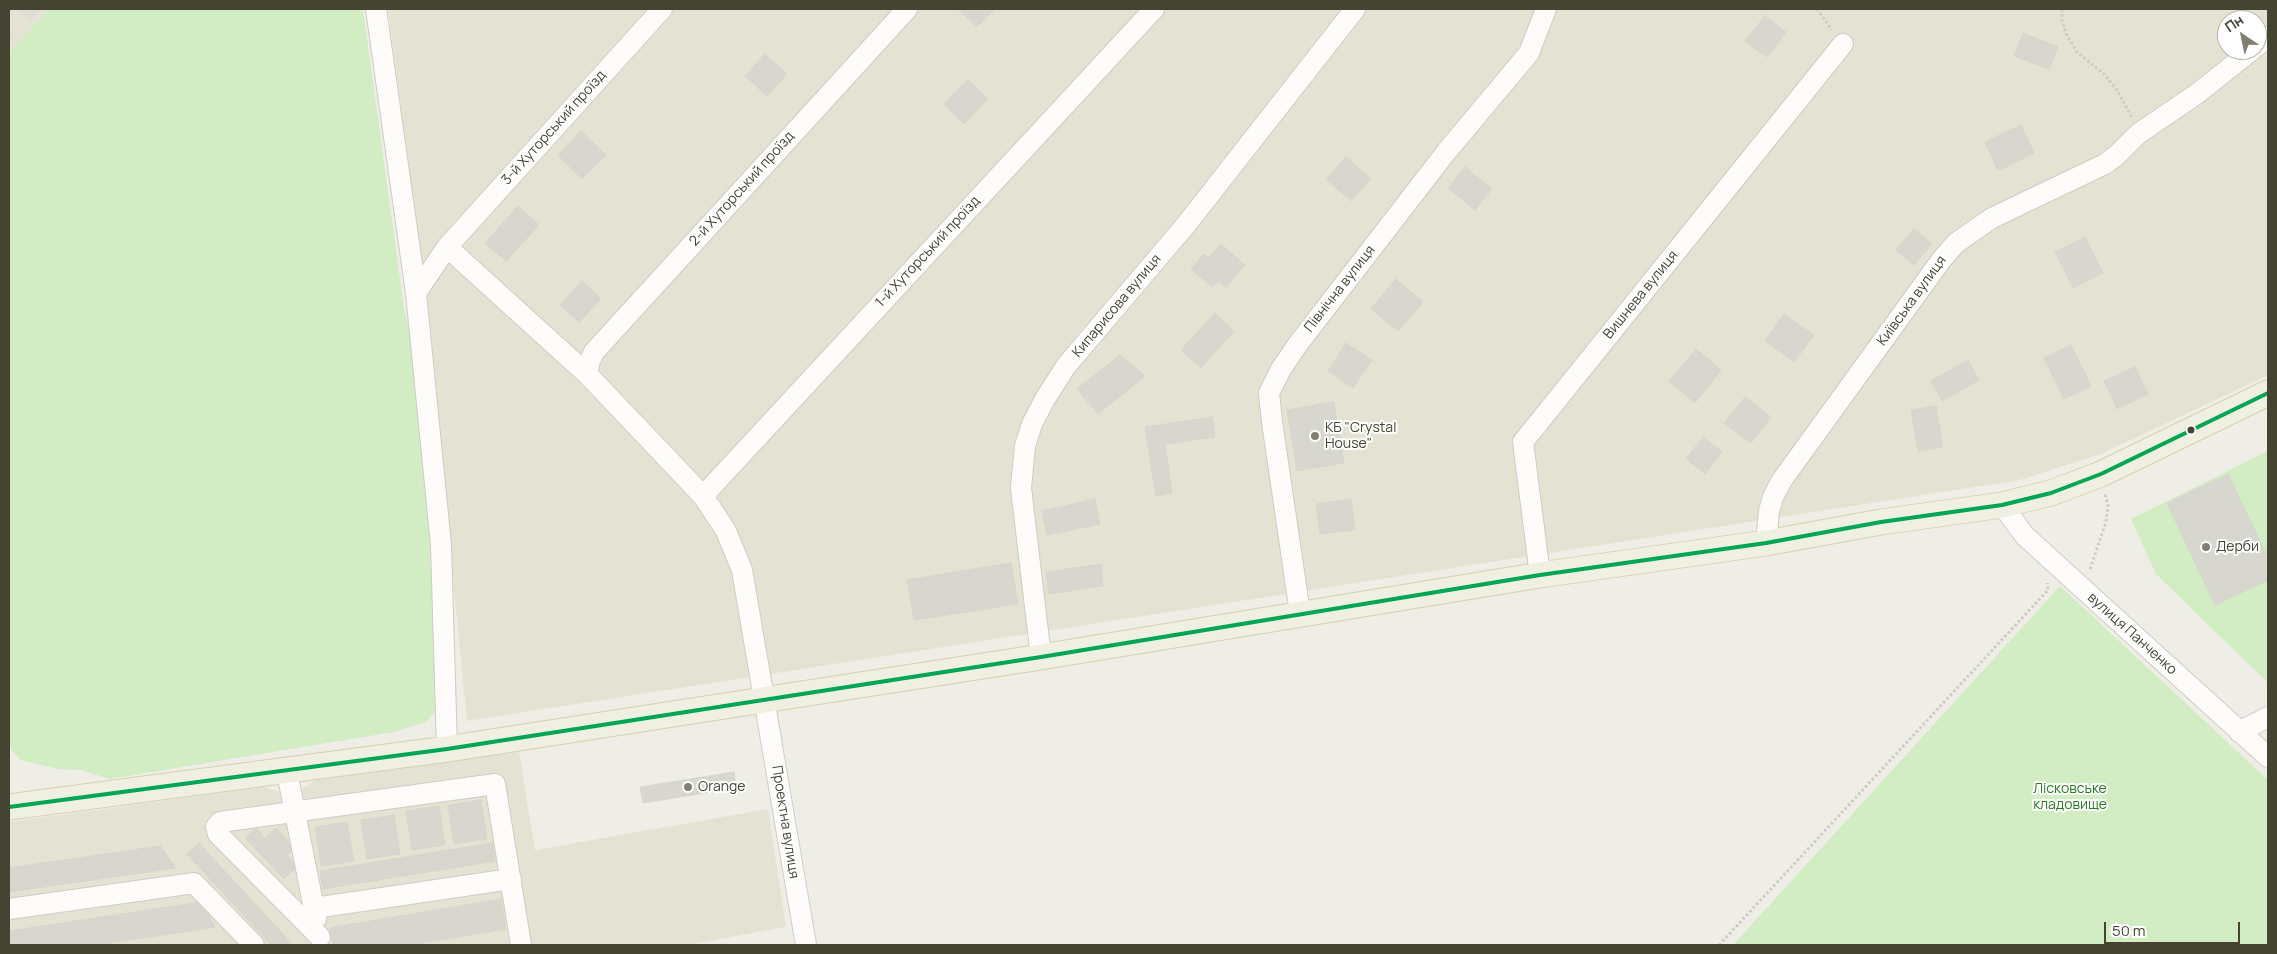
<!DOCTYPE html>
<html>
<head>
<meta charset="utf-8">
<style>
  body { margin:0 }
  #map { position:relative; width:2277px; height:954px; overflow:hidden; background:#efeee6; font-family:Manrope,sans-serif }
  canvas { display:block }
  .frame { position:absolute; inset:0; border:10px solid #454332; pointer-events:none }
  .north { position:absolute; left:2217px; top:10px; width:50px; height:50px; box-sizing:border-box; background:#fff; border:1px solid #b5b4ad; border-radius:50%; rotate:326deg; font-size:14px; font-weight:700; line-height:20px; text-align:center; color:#454332 }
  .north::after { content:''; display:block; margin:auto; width:18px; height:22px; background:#807f71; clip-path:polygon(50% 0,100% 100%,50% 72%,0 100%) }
  .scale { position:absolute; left:2104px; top:922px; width:136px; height:22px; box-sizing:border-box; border:2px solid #454332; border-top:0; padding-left:6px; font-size:15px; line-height:18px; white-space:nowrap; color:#454332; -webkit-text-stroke:4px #fff; paint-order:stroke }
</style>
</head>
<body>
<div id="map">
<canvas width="2277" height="954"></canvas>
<div class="frame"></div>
<div class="north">Пн</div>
<div class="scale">50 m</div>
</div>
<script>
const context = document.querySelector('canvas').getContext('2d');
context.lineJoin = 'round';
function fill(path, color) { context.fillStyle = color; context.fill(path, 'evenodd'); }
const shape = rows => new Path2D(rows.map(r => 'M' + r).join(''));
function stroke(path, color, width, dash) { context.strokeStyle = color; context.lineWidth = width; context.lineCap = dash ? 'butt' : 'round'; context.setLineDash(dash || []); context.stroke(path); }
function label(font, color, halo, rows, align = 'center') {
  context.font = font + ' Manrope,sans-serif'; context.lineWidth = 4; context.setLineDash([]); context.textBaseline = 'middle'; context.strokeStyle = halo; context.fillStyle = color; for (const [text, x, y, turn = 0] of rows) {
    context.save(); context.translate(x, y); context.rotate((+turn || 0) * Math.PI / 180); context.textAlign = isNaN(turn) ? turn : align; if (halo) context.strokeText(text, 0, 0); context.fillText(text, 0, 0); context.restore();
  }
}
const residential = shape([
  [9,9,49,9,9,53],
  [388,9,2268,9,2268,375,2101,454,2020,480,467,721,424,289],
  [2227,20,2257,20,2257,50,2227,50],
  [519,752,535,850,768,809,786,927,687,945,9,945,9,822,263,787,281,792,291,791,302,789,317,779]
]);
const green = shape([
  [49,9,363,9,404,308,415,356,432,542,438,694,436,711,426,722,394,732,110,779,81,770,59,769,20,760,9,746,9,53],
  [2268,451,2268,683,2156,574,2131,519],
  [2060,586,2268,780,2268,945,1733,945]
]);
const parking = shape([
  [15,9,41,9,32,20]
]);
const building = shape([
  [958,9,995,9,977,27,958,9],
  [1765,16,1786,32,1767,57,1745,41,1765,16],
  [2023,33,2058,47,2049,69,2014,56,2023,33],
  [765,54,787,74,767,96,745,76,765,54],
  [968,80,988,99,964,124,944,104,968,80],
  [2021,125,2034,153,1998,171,1985,142,2021,125],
  [581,131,606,155,582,179,558,155,581,131],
  [1346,157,1371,179,1351,201,1326,179,1346,157],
  [1465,167,1492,189,1475,210,1448,188,1465,167],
  [518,206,539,225,506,261,485,243,518,206],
  [1914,229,1932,244,1914,265,1896,250,1914,229],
  [2085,237,2103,273,2073,288,2055,252,2085,237],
  [1221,244,1245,265,1226,287,1218,281,1212,287,1191,269,1204,254,1209,258,1221,244],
  [1396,279,1423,302,1398,331,1371,309,1396,279],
  [582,281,601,299,579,322,560,305,582,281],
  [1215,313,1234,331,1201,368,1181,350,1215,313],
  [1784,314,1814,335,1794,362,1765,341,1784,314],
  [1346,343,1372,360,1353,388,1328,371,1346,343],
  [2071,345,2091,386,2064,399,2044,358,2071,345],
  [1696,349,1721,370,1695,403,1669,381,1696,349],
  [1120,355,1145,376,1098,414,1077,389,1120,355],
  [1968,360,1979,380,1942,401,1931,381,1968,360],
  [2135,367,2148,394,2117,409,2104,381,2135,367],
  [1745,397,1771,417,1751,443,1724,423,1745,397],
  [1334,402,1344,463,1297,471,1287,410,1334,402],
  [1936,406,1943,447,1918,451,1911,410,1936,406],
  [1212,417,1215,437,1165,444,1172,493,1156,496,1145,427,1212,417],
  [1703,437,1722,452,1705,474,1686,459,1703,437],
  [2228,474,2268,558,2268,580,2215,605,2167,503,2228,474],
  [1095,499,1100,524,1047,535,1042,511,1095,499],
  [1351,499,1355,530,1320,534,1316,504,1351,499],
  [1011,563,1018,604,914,620,907,580,1011,563],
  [1101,564,1103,586,1049,594,1046,572,1101,564],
  [734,772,736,788,643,803,640,787,734,772],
  [481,800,487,839,454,844,448,805,481,800],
  [439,806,445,845,412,850,406,811,439,806],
  [394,815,400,854,367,859,361,820,394,815],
  [347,822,354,861,321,866,315,827,347,822],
  [256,828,265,838,276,828,295,848,287,855,298,866,284,879,245,838,256,828],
  [199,843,293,945,271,945,187,854,199,843],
  [492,843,495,861,323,889,320,871,492,843],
  [160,846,176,868,9,892,9,868,160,846],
  [501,899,506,929,412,945,333,945,330,928,501,899],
  [201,902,215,927,96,945,9,945,9,931,201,902]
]);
const path = shape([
  [1817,9,1832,30],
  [2062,9,2062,20,2067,36,2077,52,2104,74,2117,90,2132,118],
  [9,38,9,40],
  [2090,569,2106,522,2108,505,2105,494],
  [1719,945,2048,590,2047,583]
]);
const minor = shape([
  [376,9,416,293,441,545,447,749],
  [2257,46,2268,37],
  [447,247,588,375,703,496,726,531,742,570,806,945],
  [416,293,447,247,662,9],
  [588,375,589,363,594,352,907,9],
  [703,496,1154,9],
  [2002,505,2025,536,2268,757],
  [1766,543,1769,511,1773,497,1782,480,1942,259,1956,243,1992,218,2105,164,2117,155,2138,134,2198,93,2252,50],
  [1540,575,1523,442,1843,44],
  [1300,613,1272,422,1269,393,1281,369,1298,344,1447,151,1529,53,1546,9],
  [1041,657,1021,488,1025,446,1032,424,1045,399,1066,366,1185,226,1355,9],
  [2239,732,2268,717],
  [287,772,316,919],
  [314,908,511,879],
  [9,909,194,883,254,945],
  [320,937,218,834,216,827,220,822,495,784,521,945]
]);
const major = shape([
  [9,807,447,749,1041,657,1540,575,1766,543,1881,522,2002,505,2051,493,2101,474,2268,393]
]);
const bus1 = shape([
  [9,807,447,749,1041,657,1540,575,1766,543,1881,522,2002,505,2051,493,2101,474,2268,393]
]);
const markers = [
  [2191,430,4.5,"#454332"],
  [1315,436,5,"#807f71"],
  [2206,547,5,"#807f71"],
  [688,787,5,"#807f71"]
];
const streetNames = [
  ["3-й Хуторський проїзд",554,128,-48],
  ["2-й Хуторський проїзд",742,189,-48],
  ["1-й Хуторський проїзд",928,252,-47],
  ["Північна вулиця",1340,289,-52],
  ["Вишнева вулиця",1641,295,-51],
  ["Київська вулиця",1912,301,-54],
  ["Кипарисова вулиця",1117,306,-50],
  ["вулиця Панченко",2132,634,42],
  ["Проектна вулиця",785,822,81]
];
const poiNames = [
  ["КБ \"Crystal",1325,428],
  ["House\"",1325,444],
  ["Дерби",2216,547],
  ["Orange",698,787]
];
const parkNames = [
  ["Лісковське",2070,789],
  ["кладовище",2070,805]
];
fill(residential, '#e4e3d3');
fill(green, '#d2ecc3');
fill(parking, '#deddd6');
fill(building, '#d8d7cf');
stroke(building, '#d7d6cc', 1);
stroke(minor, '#cdccc4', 22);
stroke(major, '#d3d2b2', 27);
stroke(path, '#ceccc5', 3, [2.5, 2.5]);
stroke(minor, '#fdfcfb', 20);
stroke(major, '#f0f0e2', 25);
stroke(bus1, '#00a651', 4);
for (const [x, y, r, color] of markers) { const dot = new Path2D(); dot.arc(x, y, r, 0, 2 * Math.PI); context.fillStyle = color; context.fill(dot); stroke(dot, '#fff', 2); }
label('14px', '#454332', '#fff', streetNames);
label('14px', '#454332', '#fff', poiNames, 'left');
label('14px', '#2b7b21', '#fff', parkNames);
</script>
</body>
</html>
